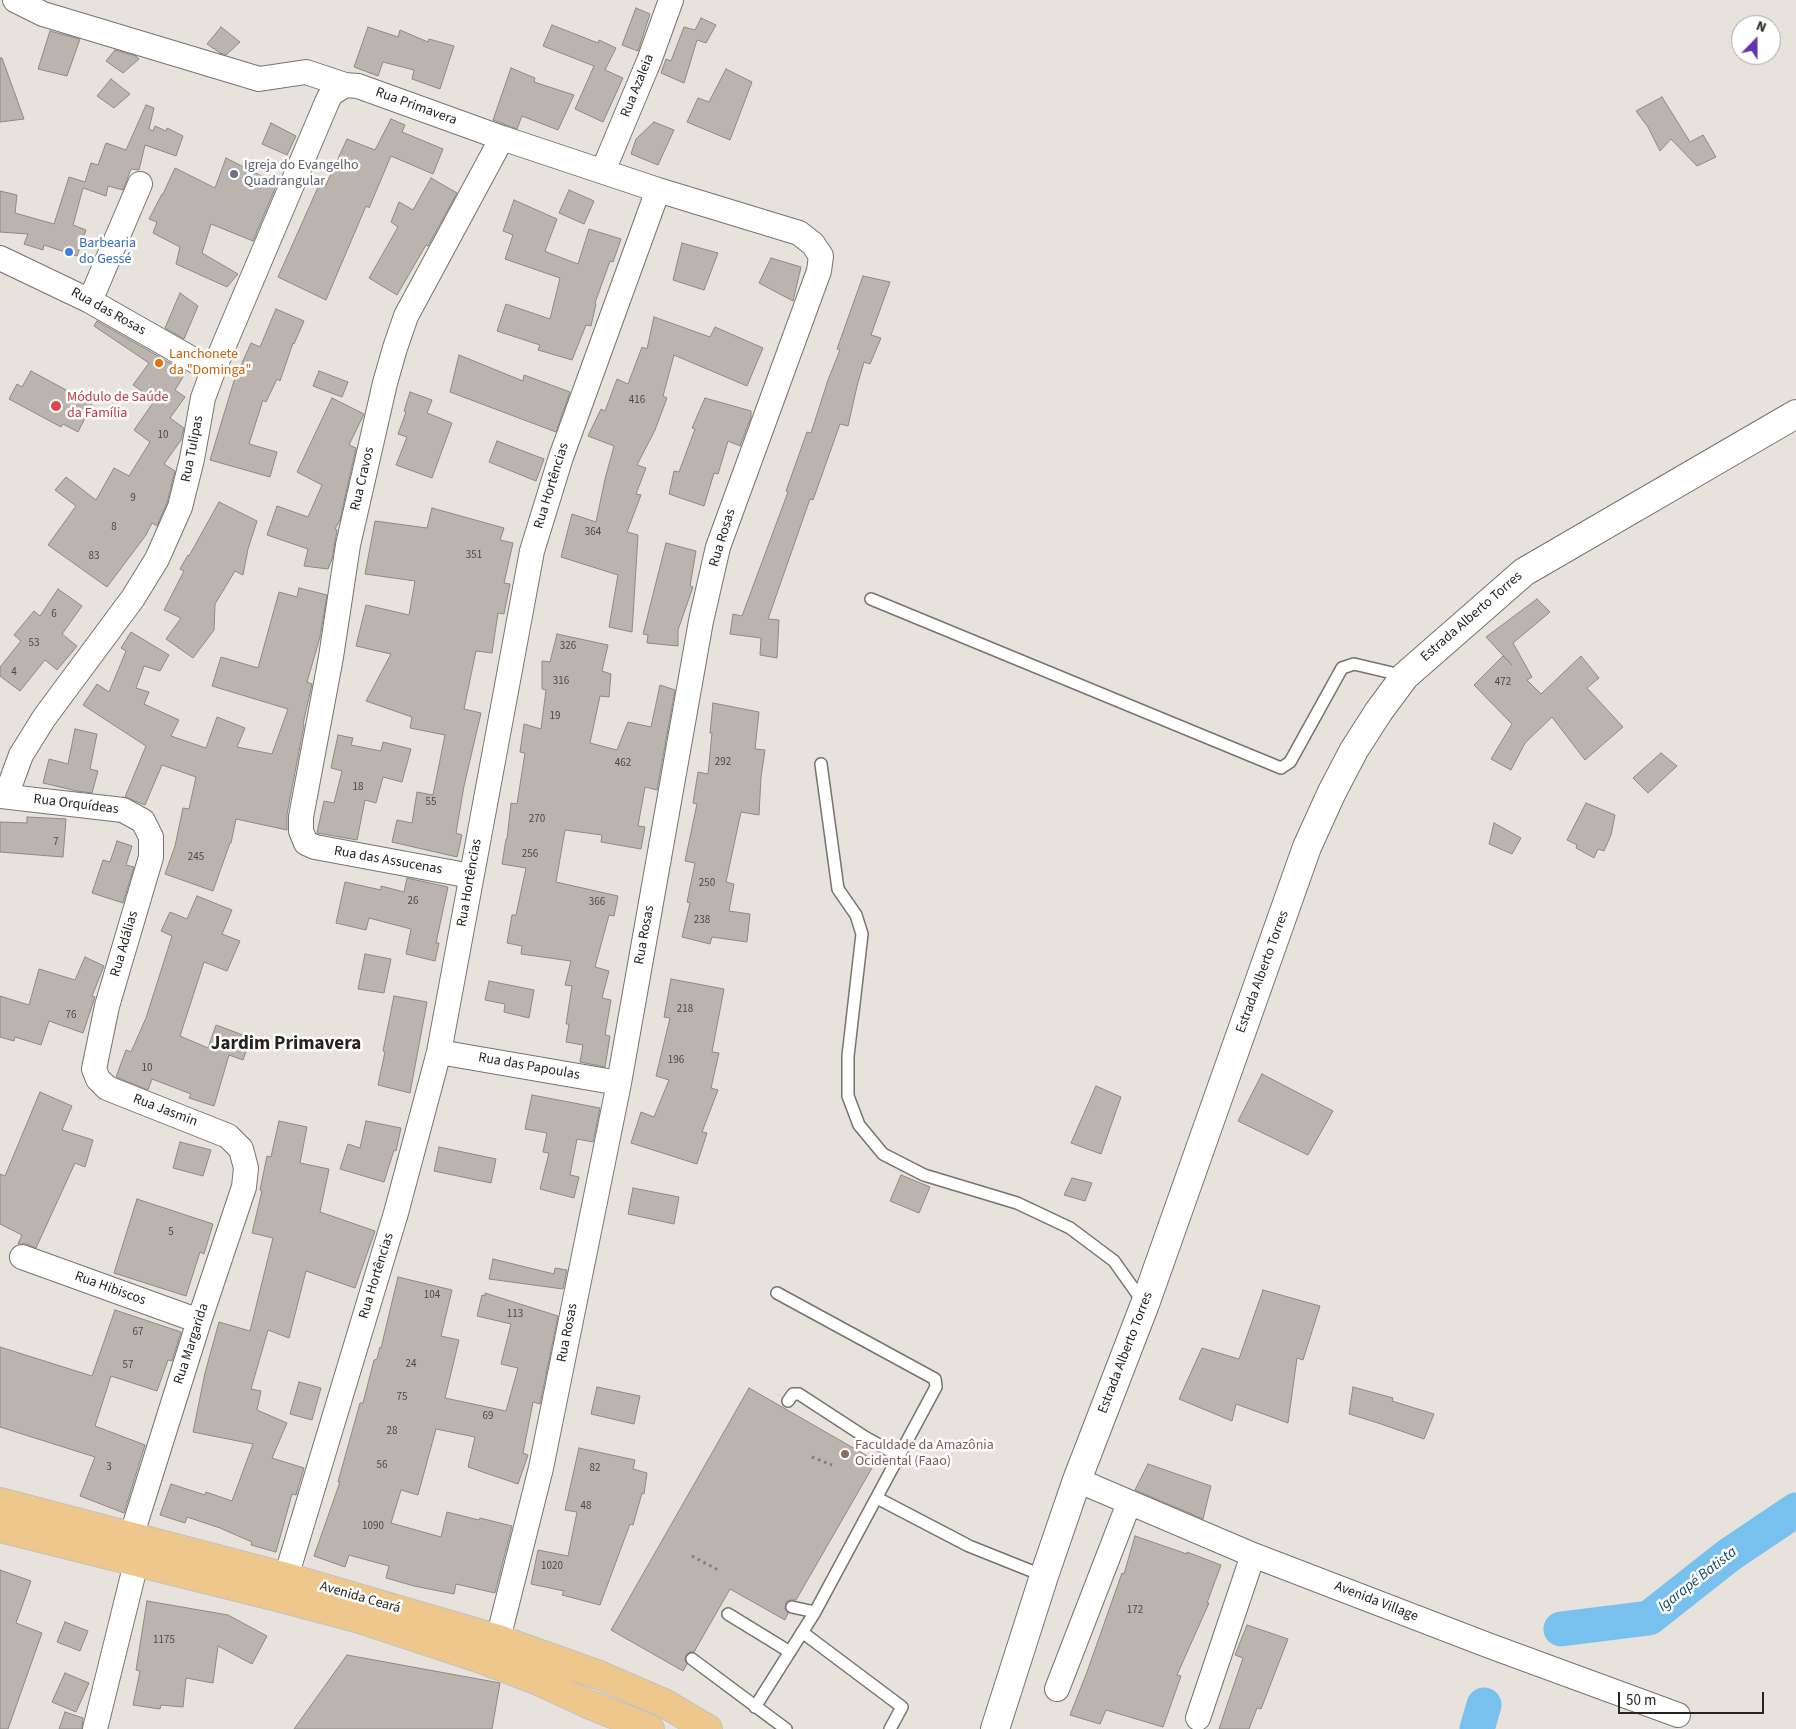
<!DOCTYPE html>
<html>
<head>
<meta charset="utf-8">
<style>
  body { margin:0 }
  #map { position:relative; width:1796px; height:1729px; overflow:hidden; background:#e7e2db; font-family:"Source Sans 3",sans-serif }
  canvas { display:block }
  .north { position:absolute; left:1731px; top:15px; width:50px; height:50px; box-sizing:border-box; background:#fff; border:1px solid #a8a7a6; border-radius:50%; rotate:22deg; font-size:14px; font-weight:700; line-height:20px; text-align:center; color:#262421 }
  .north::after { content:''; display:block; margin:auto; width:18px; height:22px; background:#6134ac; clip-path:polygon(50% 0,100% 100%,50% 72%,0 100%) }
  .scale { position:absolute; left:1618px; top:1692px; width:146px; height:22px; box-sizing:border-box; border:2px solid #262421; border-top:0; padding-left:6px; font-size:15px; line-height:18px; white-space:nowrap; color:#262421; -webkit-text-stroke:4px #fff; paint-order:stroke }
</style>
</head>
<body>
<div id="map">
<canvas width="1796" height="1729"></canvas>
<div class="north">N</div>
<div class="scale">50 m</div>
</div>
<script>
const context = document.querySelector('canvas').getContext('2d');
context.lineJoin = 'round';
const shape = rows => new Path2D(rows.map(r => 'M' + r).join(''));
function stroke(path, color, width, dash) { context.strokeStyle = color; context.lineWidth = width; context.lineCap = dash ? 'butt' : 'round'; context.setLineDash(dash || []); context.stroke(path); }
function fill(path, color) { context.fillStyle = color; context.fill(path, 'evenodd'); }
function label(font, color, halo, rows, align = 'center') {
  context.font = font + ' "Source Sans 3",sans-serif'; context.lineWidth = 5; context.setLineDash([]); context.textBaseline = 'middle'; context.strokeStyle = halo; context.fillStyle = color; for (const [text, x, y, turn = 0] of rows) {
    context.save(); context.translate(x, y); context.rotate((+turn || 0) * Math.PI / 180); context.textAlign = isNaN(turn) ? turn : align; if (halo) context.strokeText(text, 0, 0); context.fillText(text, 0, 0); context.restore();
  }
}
const river = shape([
  [1561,1629,1649,1618,1729,1555,1796,1510],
  [1477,1729,1484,1705]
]);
const building = shape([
  [636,8,650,14,638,51,622,45,636,8],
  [701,18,716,25,706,43,697,40,684,83,661,73,666,59,671,61,684,27,695,30,701,18],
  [552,25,598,43,599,40,616,48,605,70,623,78,603,122,575,109,594,66,543,46,552,25],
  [221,27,240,42,226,55,220,53,207,44,221,27],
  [368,27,398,37,400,30,428,42,429,39,454,46,440,89,412,79,414,70,383,62,378,76,354,67,368,27],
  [50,31,80,39,67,76,38,69,50,31],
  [115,50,136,56,139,59,123,73,106,61,115,50],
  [0,58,2,58,24,119,0,122,0,58],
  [511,68,535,78,534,82,574,95,558,130,522,116,517,129,493,120,511,68],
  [726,69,752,82,730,140,687,122,698,98,709,102,726,69],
  [111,79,130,94,114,108,97,96,111,79],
  [1662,97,1690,142,1703,135,1716,157,1697,166,1671,139,1660,151,1648,127,1636,111,1662,97],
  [146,105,154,108,149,129,153,131,155,126,166,131,167,128,183,136,176,156,145,145,139,170,131,169,123,190,108,186,106,196,83,188,73,225,86,230,77,256,44,245,43,250,24,244,28,234,0,232,0,191,17,195,15,213,54,224,69,177,85,182,91,163,98,165,106,143,126,150,146,105],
  [391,119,405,125,402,132,443,149,433,174,391,156,369,208,366,206,326,300,278,277,319,185,325,187,347,139,375,150,391,119],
  [654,122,674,130,658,165,631,154,636,139,654,122],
  [271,123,296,136,287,155,262,144,271,123],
  [226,158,277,184,253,241,211,224,202,253,238,274,227,287,176,264,180,247,153,233,157,222,149,219,162,194,163,194,175,168,215,188,226,158],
  [431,178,457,193,428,246,426,245,397,295,369,278,398,227,391,222,399,202,413,210,431,178],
  [569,190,594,201,584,224,559,213,569,190],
  [514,200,557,219,545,251,549,253,578,264,589,229,621,239,613,262,610,261,595,303,596,304,591,326,586,325,572,360,538,350,540,345,497,331,506,304,550,319,560,278,505,259,513,235,503,231,514,200],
  [682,243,718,253,704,290,673,280,682,243],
  [771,258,801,267,793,301,759,283,771,258],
  [863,276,890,282,871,335,881,338,870,364,864,362,857,386,848,426,840,424,813,500,810,499,768,619,779,620,777,658,760,655,761,638,730,634,733,614,742,616,788,492,786,491,807,432,811,433,828,380,840,350,837,349,863,276],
  [180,293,198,306,184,339,165,328,180,293],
  [276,309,304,321,294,344,293,343,280,381,277,379,266,402,263,400,249,444,277,452,270,477,210,460,234,381,251,343,260,347,276,309],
  [654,317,710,337,715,327,763,348,747,386,674,355,663,396,667,398,655,430,637,465,646,468,636,494,641,495,627,532,638,535,632,632,609,627,618,575,561,557,572,514,596,522,605,479,614,446,588,436,601,409,605,411,617,379,628,384,642,347,647,349,654,317],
  [97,321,186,372,175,390,185,397,170,418,184,428,181,440,164,464,175,471,167,503,157,526,152,523,146,535,107,587,48,545,76,506,55,490,66,477,96,500,114,468,129,476,150,442,134,430,155,400,133,385,149,363,94,326,97,321],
  [459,355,523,381,524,375,570,392,556,432,450,392,459,355],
  [31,371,92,404,78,432,63,424,61,427,9,399,17,384,22,387,31,371],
  [319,371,348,382,342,397,313,386,319,371],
  [410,392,432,400,427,413,452,423,432,478,396,465,407,437,398,434,406,412,404,411,410,392],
  [332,398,364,414,349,445,356,448,340,520,335,529,337,530,332,559,328,569,304,566,308,549,267,535,277,506,308,517,322,485,297,472,332,398],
  [705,398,751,411,751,417,740,446,728,441,718,474,714,473,704,506,669,494,674,471,679,472,695,429,692,428,705,398],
  [497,441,544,459,536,481,489,462,497,441],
  [219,502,257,521,248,549,243,575,235,571,215,604,214,630,193,658,166,639,181,618,164,610,184,571,180,569,188,555,189,556,219,502],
  [432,508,504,528,500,540,513,543,504,583,510,584,504,614,498,613,492,653,476,651,464,709,481,713,464,786,456,833,462,835,457,857,392,842,397,820,412,823,417,792,433,795,445,735,410,728,412,717,366,701,391,654,356,646,366,605,409,615,415,581,365,574,375,521,427,528,432,508],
  [666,543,696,551,690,586,693,587,678,630,678,646,647,643,648,635,643,634,666,543],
  [299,588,327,595,320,637,307,682,312,684,303,724,304,725,287,814,287,830,236,819,231,843,230,843,213,891,165,874,175,846,183,808,189,809,196,777,162,765,145,805,125,797,146,746,83,705,97,684,109,692,126,651,121,648,131,632,169,655,160,671,144,666,136,688,149,692,144,704,179,720,171,736,206,748,217,717,245,728,237,747,272,754,288,709,212,686,221,657,258,668,279,592,297,597,299,588],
  [58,589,82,606,62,634,77,646,57,670,45,660,20,691,0,676,0,667,21,641,14,635,34,611,40,616,58,589],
  [1537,599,1550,612,1513,643,1532,677,1527,680,1541,694,1581,656,1599,678,1587,688,1623,727,1585,760,1552,717,1525,743,1511,770,1491,759,1512,724,1474,685,1503,656,1512,665,1486,637,1537,599],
  [557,634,608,645,602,671,611,674,609,697,600,696,590,743,617,750,628,722,651,727,660,685,675,690,657,790,645,787,638,826,645,827,641,849,601,842,602,835,565,830,556,882,618,896,614,916,609,915,595,967,609,971,602,998,611,1000,605,1035,610,1036,605,1067,580,1062,583,1045,566,1042,569,1024,566,1024,572,986,565,985,571,961,521,954,522,946,507,943,512,915,516,915,526,868,502,864,506,839,507,839,511,803,517,804,525,753,520,752,524,724,541,729,546,690,542,689,542,661,550,662,557,634],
  [713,703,759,712,755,749,765,750,761,777,759,815,741,812,726,882,734,884,729,911,750,914,747,942,712,937,710,944,682,937,690,903,687,902,695,863,685,861,697,804,693,803,698,772,708,774,712,733,710,733,713,703],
  [75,729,97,734,90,769,98,771,92,793,77,791,43,783,49,759,68,764,75,729],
  [338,735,353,738,351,745,381,751,383,742,411,749,402,782,383,777,376,803,365,800,357,840,317,833,324,801,334,803,342,771,331,768,338,735],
  [1661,753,1677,766,1648,793,1633,778,1661,753],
  [1586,803,1615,815,1611,835,1604,851,1598,849,1594,858,1576,848,1577,845,1567,840,1586,803],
  [27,817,66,819,63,857,0,852,0,822,27,823,27,817],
  [1494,823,1521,838,1512,854,1489,844,1494,823],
  [117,841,132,846,126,865,134,867,123,903,92,893,103,860,110,862,117,841],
  [407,878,448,887,436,943,439,943,435,961,406,954,411,929,369,918,366,930,336,923,345,882,381,890,381,886,404,892,407,878],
  [197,896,232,910,222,934,240,941,227,971,204,962,180,1036,208,1048,216,1025,251,1038,243,1060,229,1055,214,1106,189,1098,191,1094,152,1079,148,1090,116,1077,126,1050,131,1052,146,1018,172,936,161,931,170,912,187,919,197,896],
  [365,954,391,959,384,993,358,989,365,954],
  [85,957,104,966,92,996,95,997,83,1033,49,1021,41,1045,15,1037,14,1041,0,1037,0,996,29,1005,39,969,75,980,85,957],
  [671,979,724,989,712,1052,719,1053,711,1088,718,1090,702,1132,707,1133,697,1164,631,1143,641,1112,654,1117,669,1080,656,1076,670,1018,664,1017,671,979],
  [489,981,534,990,529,1018,504,1012,505,1004,485,1000,489,981],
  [394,996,427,1002,410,1093,378,1085,385,1052,383,1051,394,996],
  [1262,1074,1333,1111,1308,1155,1238,1121,1262,1074],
  [1096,1086,1121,1097,1101,1154,1071,1143,1096,1086],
  [40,1092,72,1106,62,1130,93,1140,85,1167,75,1163,36,1248,26,1244,18,1244,22,1235,0,1224,0,1174,5,1176,40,1092],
  [532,1095,600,1108,593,1142,577,1139,570,1175,579,1177,574,1198,540,1189,549,1153,543,1152,547,1133,525,1129,532,1095],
  [279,1121,307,1127,300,1163,329,1169,320,1212,375,1231,355,1288,306,1271,289,1338,268,1330,251,1389,261,1391,257,1410,287,1423,272,1458,304,1468,296,1495,292,1494,276,1552,251,1545,252,1542,220,1528,187,1517,185,1523,160,1515,171,1484,205,1495,206,1492,232,1501,253,1444,193,1432,205,1373,219,1322,250,1331,273,1238,252,1233,262,1191,260,1190,267,1156,271,1157,279,1121],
  [366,1121,401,1128,396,1151,394,1150,384,1182,340,1169,348,1144,360,1148,366,1121],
  [180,1142,211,1150,203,1176,173,1168,180,1142],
  [439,1147,496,1159,491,1183,434,1171,439,1147],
  [901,1175,930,1187,919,1213,890,1201,901,1175],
  [1072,1178,1092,1183,1085,1201,1064,1195,1072,1178],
  [633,1188,679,1197,674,1224,628,1214,633,1188],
  [137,1199,213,1224,204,1254,200,1252,186,1296,114,1273,137,1199],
  [493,1259,554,1274,555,1268,567,1270,563,1289,489,1279,493,1259],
  [398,1277,452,1290,441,1336,459,1340,445,1398,506,1411,518,1368,501,1364,511,1324,477,1316,482,1295,485,1296,485,1293,558,1316,540,1404,533,1402,523,1453,528,1455,518,1484,468,1467,475,1437,436,1429,418,1495,401,1490,391,1523,441,1537,447,1512,479,1520,480,1518,512,1526,495,1593,456,1584,454,1594,414,1586,386,1578,389,1566,349,1555,345,1567,314,1556,340,1482,338,1482,360,1403,363,1403,374,1360,377,1359,380,1347,381,1348,398,1277],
  [1263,1290,1320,1306,1303,1360,1297,1358,1288,1423,1236,1404,1232,1421,1179,1399,1202,1348,1239,1359,1263,1290],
  [115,1310,181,1332,172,1361,168,1360,157,1391,111,1376,95,1426,145,1445,124,1513,80,1496,95,1457,0,1427,0,1347,92,1376,115,1310],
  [299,1382,321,1388,312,1420,290,1414,299,1382],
  [597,1387,640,1396,634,1424,591,1414,597,1387],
  [1353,1387,1393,1398,1392,1401,1434,1414,1424,1439,1378,1423,1349,1414,1353,1387],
  [749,1388,876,1461,796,1600,790,1600,786,1602,785,1609,788,1613,785,1620,730,1589,694,1652,690,1652,686,1655,685,1659,687,1664,683,1671,611,1630,749,1388],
  [579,1448,635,1460,633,1469,647,1473,644,1494,642,1493,633,1525,630,1524,600,1605,562,1595,564,1591,531,1584,538,1550,568,1556,577,1512,565,1510,579,1448],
  [1148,1464,1211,1486,1203,1519,1135,1490,1148,1464],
  [1135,1536,1187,1554,1187,1552,1221,1565,1207,1603,1209,1603,1177,1675,1181,1676,1163,1727,1106,1710,1100,1724,1070,1715,1087,1672,1122,1573,1124,1574,1135,1536],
  [0,1570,31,1581,16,1623,42,1633,8,1729,0,1729,0,1570],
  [147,1601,228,1615,267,1636,252,1664,218,1646,213,1683,186,1678,183,1707,161,1705,160,1709,133,1705,140,1671,136,1670,147,1601],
  [65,1622,88,1631,80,1651,57,1642,65,1622],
  [1247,1625,1288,1639,1261,1709,1257,1708,1249,1729,1219,1729,1243,1658,1235,1655,1247,1625],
  [347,1655,500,1683,492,1729,294,1729,347,1655],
  [65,1673,89,1683,76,1712,52,1702,65,1673],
  [65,1712,83,1718,82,1729,59,1729,65,1712]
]);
const path = shape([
  [812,1457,832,1465],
  [692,1556,720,1571]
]);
const lane = shape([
  [871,599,1281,768,1290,762,1342,668,1354,664,1405,676],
  [821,764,838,889,856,915,862,934,848,1056,848,1096,859,1125,883,1154,924,1175,1017,1203,1070,1228,1114,1261,1143,1302],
  [777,1293,935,1379,936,1387,815,1612,792,1607],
  [788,1401,793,1394,799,1394,865,1437,899,1456],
  [877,1498,969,1546,1044,1576],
  [728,1614,790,1652],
  [802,1632,902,1707,890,1729],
  [692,1659,786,1729],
  [755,1707,815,1612]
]);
const street = shape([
  [15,0,43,14,259,79,306,72,345,85,358,86,502,138,658,190,799,233,813,244,821,256,819,271,718,547,701,621,619,1083,541,1468,498,1639],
  [603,171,649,61,671,0],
  [0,258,90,301,213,371],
  [90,301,140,184],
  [0,796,123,810,143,821,151,837,151,857,107,1006,94,1069,98,1079,107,1088,228,1136,241,1149,246,1168,244,1187,199,1321,131,1537],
  [6,796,21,755,44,718,133,598,157,559,180,507,192,459,203,398,213,371,327,102,331,94,345,85],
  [471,876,315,847,306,843,301,831,301,817,331,657,348,545,385,383,395,348,406,316,502,138],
  [439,1052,619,1083],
  [22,1257,199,1321],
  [1077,1480,1253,1555,1490,1646,1678,1715],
  [286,1577,396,1213,439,1052,532,551,561,457,658,190],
  [1057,1689,1129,1503],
  [1198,1718,1253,1555],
  [95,1729,136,1563]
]);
const secondary = shape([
  [995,1729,1044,1576,1077,1480,1145,1304,1307,847,1332,792,1354,750,1379,711,1405,676,1524,572,1796,414]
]);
const primary = shape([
  [0,1502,286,1577,498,1639,599,1675,664,1703,708,1729],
  [0,1528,277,1597,360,1619,481,1659,536,1680,588,1704,650,1729]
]);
const markers = [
  [234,174,5,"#6b7280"],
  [69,252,5,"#3f7fe0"],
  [159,363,5,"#e8710a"],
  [56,406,6,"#e0444e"],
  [845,1454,5,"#8d6e63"]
];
const numberNames = [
  ["416",637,401],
  ["10",163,436],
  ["9",133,499],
  ["8",114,528],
  ["364",593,533],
  ["351",474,556],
  ["83",94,557],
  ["6",54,615],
  ["53",34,644],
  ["326",568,647],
  ["4",14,673],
  ["316",561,682],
  ["472",1503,683],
  ["19",555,717],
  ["292",723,763],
  ["462",623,764],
  ["18",358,788],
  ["55",431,803],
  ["270",537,820],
  ["7",56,843],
  ["256",530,855],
  ["245",196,858],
  ["250",707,884],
  ["26",413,902],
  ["366",597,903],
  ["238",702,921],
  ["218",685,1010],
  ["76",71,1016],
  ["196",676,1061],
  ["10",147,1069],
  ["5",171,1233],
  ["104",432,1296],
  ["113",515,1315],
  ["67",138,1333],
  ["24",411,1365],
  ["57",128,1366],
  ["75",402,1398],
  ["69",488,1417],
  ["28",392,1432],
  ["56",382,1466],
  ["3",109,1468],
  ["82",595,1469],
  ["48",586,1507],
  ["1090",373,1527],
  ["1020",552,1567],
  ["172",1135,1611],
  ["1175",164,1641]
];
const streetNames = [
  ["Rua Azaleia",638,86,-68],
  ["Rua Primavera",416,107,20],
  ["Rua das Rosas",108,312,29],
  ["Rua Tulipas",193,449,-79],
  ["Rua Cravos",363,479,-77],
  ["Rua Hortências",552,486,-73],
  ["Rua Rosas",723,538,-73],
  ["Estrada Alberto Torres",1472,617,-41],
  ["Rua Orquídeas",76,805,7],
  ["Rua das Assucenas",388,861,10],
  ["Rua Hortências",470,883,-80],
  ["Rua Rosas",645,935,-80],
  ["Rua Adálias",125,944,-74],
  ["Estrada Alberto Torres",1263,972,-70],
  ["Rua das Papoulas",529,1067,10],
  ["Rua Jasmin",165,1111,21],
  ["Rua Hortências",377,1276,-73],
  ["Rua Hibiscos",110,1289,20],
  ["Rua Rosas",568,1333,-79],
  ["Rua Margarida",192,1344,-72],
  ["Estrada Alberto Torres",1126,1353,-69],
  ["Avenida Ceará",360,1598,16],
  ["Avenida Village",1376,1602,21]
];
const worshipNames = [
  ["Igreja do Evangelho",244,166],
  ["Quadrangular",244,182]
];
const shopNames = [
  ["Barbearia",79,244],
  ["do Gessé",79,260]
];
const foodNames = [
  ["Lanchonete",169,355],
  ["da \"Dominga\"",169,371]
];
const healthNames = [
  ["Módulo de Saúde",67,398],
  ["da Família",67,414]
];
const educationNames = [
  ["Faculdade da Amazônia",855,1446],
  ["Ocidental (Faao)",855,1462]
];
const waterNames = [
  ["Igarapé Batista",1698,1580,-38]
];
const districtNames = [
  ["Jardim Primavera",286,1045]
];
stroke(river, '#78c1ef', 35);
fill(building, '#bbb4ae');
stroke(building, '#8e8882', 1);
stroke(lane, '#77736d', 14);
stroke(street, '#77736d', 26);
stroke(secondary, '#77736d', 30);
stroke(primary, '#c2c2c1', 30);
stroke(path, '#817d79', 3, [2.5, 4]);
stroke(lane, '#fff', 11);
stroke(street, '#fff', 24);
stroke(secondary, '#fff', 28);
stroke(primary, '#edc78c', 28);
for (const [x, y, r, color] of markers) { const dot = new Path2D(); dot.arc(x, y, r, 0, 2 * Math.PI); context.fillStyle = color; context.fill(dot); stroke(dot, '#fff', 2); }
label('11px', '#4b4844', null, numberNames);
label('14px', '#262421', '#fff', streetNames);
label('14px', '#5b616d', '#fff', worshipNames, 'left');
label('14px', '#366cbe', '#fff', shopNames, 'left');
label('14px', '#c56008', '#fff', foodNames, 'left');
label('14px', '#be3a42', '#fff', healthNames, 'left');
label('14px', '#785e54', '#fff', educationNames, 'left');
label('italic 15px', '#0a4765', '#fff', waterNames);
label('bold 19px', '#262421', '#fff', districtNames);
</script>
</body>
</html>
